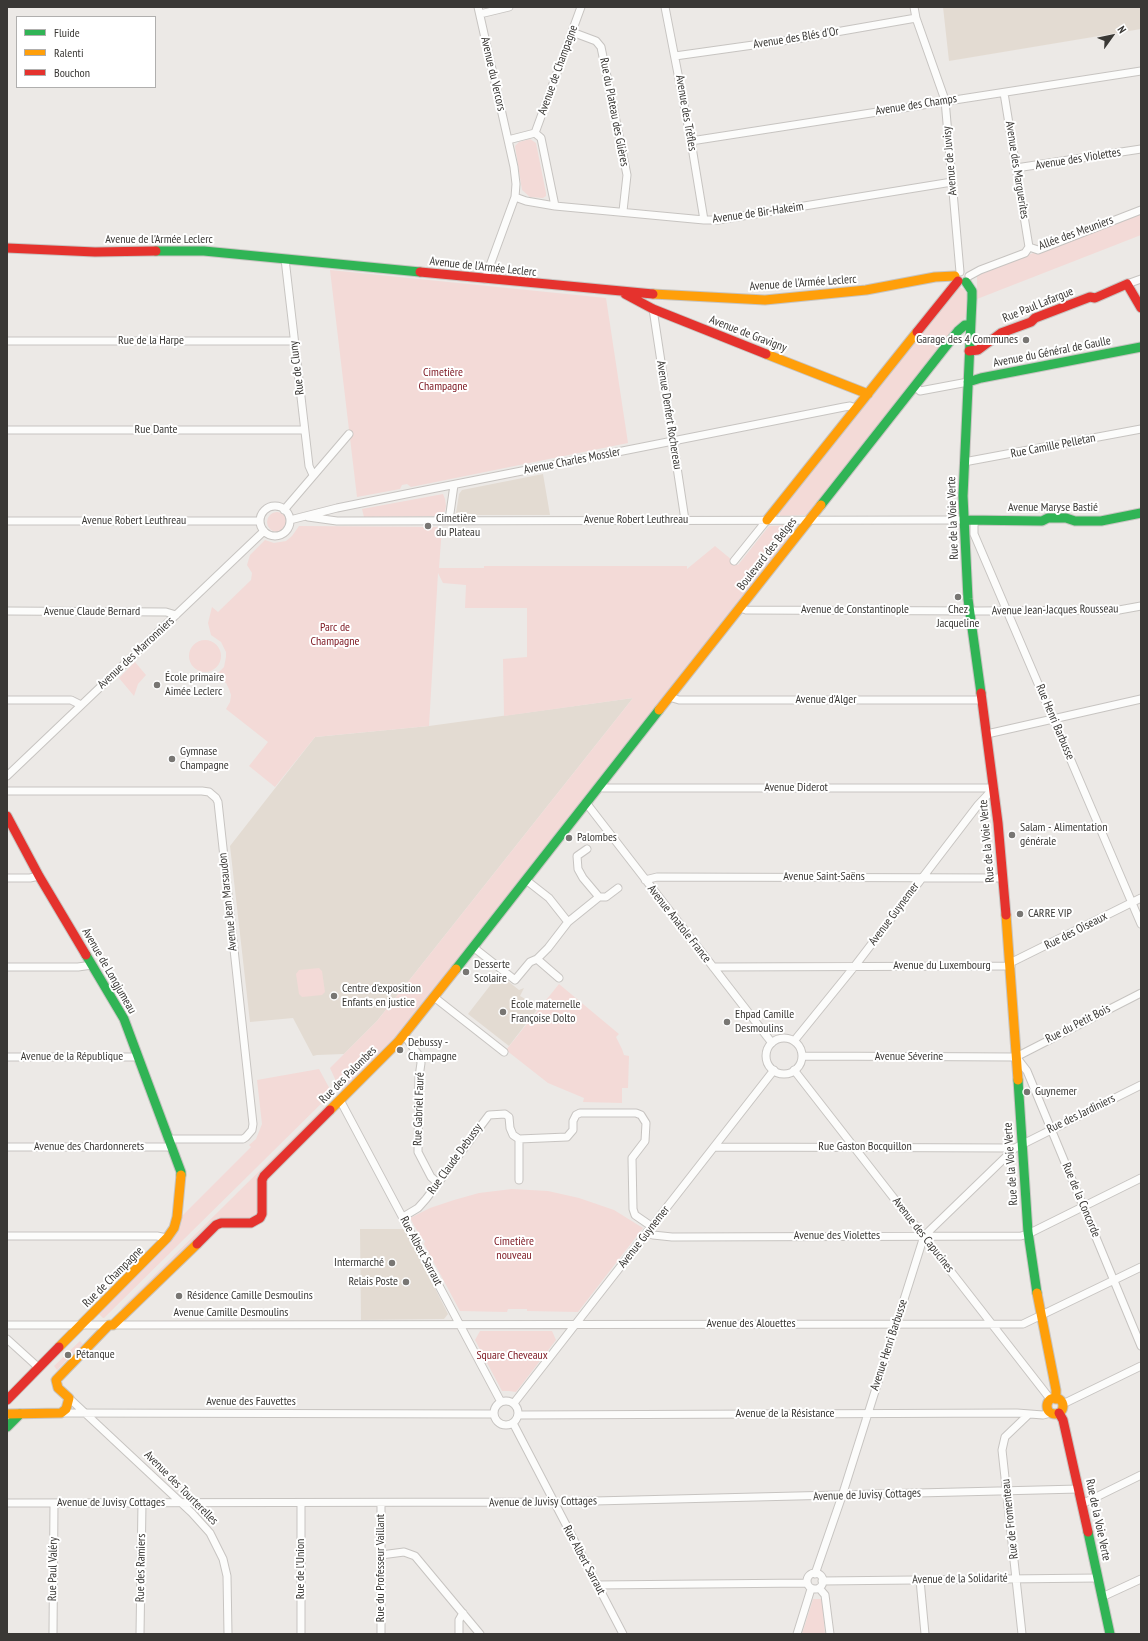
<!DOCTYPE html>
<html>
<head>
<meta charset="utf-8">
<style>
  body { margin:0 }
  #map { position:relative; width:1148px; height:1641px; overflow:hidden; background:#ece9e6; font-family:"PT Sans Narrow",sans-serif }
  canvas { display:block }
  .frame { position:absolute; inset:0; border:8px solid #3a3835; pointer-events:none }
  .legend { position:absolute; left:16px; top:16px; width:140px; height:72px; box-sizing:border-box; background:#fff; border:1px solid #b0afae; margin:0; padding:5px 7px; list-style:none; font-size:12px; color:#3a3835 }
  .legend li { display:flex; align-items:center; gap:8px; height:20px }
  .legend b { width:20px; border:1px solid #b0afae }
  .north { position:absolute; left:1092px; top:16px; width:40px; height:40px; -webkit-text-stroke:3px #fff; paint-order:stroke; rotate:57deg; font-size:11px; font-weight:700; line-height:16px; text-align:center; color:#3a3835 }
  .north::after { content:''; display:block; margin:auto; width:14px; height:18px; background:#3a3835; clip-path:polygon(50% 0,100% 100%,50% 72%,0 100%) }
</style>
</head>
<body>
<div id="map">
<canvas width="1148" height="1641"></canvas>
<div class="frame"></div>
<ul class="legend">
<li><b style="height:5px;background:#30b455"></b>Fluide</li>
<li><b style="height:5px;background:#ff9f0a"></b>Ralenti</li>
<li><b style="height:5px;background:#e5322d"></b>Bouchon</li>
</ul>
<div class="north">N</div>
</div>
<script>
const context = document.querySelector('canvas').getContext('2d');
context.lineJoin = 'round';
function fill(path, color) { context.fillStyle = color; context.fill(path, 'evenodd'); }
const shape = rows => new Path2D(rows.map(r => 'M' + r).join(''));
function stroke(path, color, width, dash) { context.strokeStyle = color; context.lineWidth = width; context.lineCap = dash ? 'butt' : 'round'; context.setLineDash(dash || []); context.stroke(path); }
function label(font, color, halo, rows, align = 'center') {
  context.font = font + ' "PT Sans Narrow",sans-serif'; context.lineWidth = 4; context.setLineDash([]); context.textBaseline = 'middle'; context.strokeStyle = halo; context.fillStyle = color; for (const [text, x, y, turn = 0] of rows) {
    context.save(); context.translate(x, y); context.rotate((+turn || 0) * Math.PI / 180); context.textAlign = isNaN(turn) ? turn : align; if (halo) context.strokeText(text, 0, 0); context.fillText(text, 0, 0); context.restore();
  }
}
const built = shape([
  [943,7,1141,7,1141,29,949,61],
  [543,474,550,515,459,515,456,513,459,494,462,490],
  [633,698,377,1021,344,1054,317,1055,313,1056,293,1018,250,1022,230,846,315,737,429,726],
  [499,974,519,990,524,988,520,996,539,1007,509,1046,468,1014],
  [360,1229,405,1229,448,1314,444,1319,361,1320]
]);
const green = shape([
  [530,139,536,143,546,193,546,196,543,198,530,197,522,190,515,146,519,142],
  [1141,213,1141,235,977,299,977,274],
  [330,270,606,298,628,443,411,487,407,484,402,485,400,489,357,497],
  [959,287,964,289,967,294,967,315,809,515,780,516,779,512],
  [443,494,445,499,446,506,445,511,441,516,364,517,362,509],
  '267 522a10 10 0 1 1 20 0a10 10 0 1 1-20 0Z',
  [792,525,795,530,597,784,592,787,583,798,580,807,402,1032,342,1091,340,1090,330,1068,377,1021,633,698,504,716,503,659,527,657,527,608,465,608,466,585,443,583,438,573,429,726,315,737,275,787,249,766,268,742,226,709,230,702,231,695,229,689,226,683,216,677,216,675,224,667,226,657,226,652,221,642,211,635,208,623,212,607,218,612,251,580,252,573,247,565,250,555,265,540,274,543,286,541,292,536,299,526,442,527,439,568,484,568,484,566,687,566,687,569,715,546,738,565,769,526],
  '189 656a16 16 0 1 1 32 0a16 16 0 1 1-32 0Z',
  [135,662,146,675,138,684,134,696,119,678],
  [319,968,322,971,325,992,322,995,302,997,299,994,296,974,299,970],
  [559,984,619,1034,616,1037,622,1049,624,1055,629,1056,628,1088,622,1088,622,1103,583,1102,584,1098,548,1083,506,1050],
  [319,1069,332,1093,104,1318,103,1318,98,1313,169,1243,178,1230,181,1215,183,1215,251,1147,249,1145,256,1139,262,1124,257,1080],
  [324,1107,327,1110,263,1173,259,1210,254,1218,221,1220,123,1310,121,1308],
  [512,1189,548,1191,579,1198,614,1210,643,1228,578,1312,527,1311,527,1309,508,1309,507,1312,460,1311,424,1244,425,1241,421,1238,410,1218,430,1208,454,1200,479,1193],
  [480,1331,552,1331,556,1340,516,1392,509,1391,502,1391,475,1340],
  [80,1341,83,1344,57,1370,54,1366],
  [813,1599,822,1599,825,1634,802,1634]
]);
const street = shape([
  [478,7,508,140],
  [665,7,691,141,704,220],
  [914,7,916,18,945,100,960,272],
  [480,14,509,7],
  [572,32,596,41,601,47,627,175,623,211],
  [675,56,796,39,916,18],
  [1004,93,1029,247],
  [535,133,581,7],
  [691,141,1141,71],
  [1016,168,1141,149],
  [515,197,526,201,555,206,704,220,718,220,952,182],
  [1029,247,1038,250,1141,210],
  [285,259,309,466,313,475],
  [969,276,980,270,1025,253,1029,247],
  [485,279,515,197,516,184,514,167,508,140,535,133,541,138,555,206],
  [1127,284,1141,279],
  [653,309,685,520],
  [7,341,294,341],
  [915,386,920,391,968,382],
  [7,430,304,430],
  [964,462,1141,429],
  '260 521a15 15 0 1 1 30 0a15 15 0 1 1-30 0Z',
  [284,510,349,434],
  [308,517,337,521,964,520],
  [290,520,337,508,406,494,844,407,850,406,856,408],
  [449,520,454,485],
  [975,520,974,526,974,534,1141,924],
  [7,521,260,521],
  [734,561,767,520],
  [740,608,746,610,976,611,1119,610,1141,606],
  [7,611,166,612,176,615],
  [669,697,679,700,982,700],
  [7,700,71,700,81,705],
  [987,734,1141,699],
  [7,776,264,531],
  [599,786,603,788,994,788],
  [7,791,202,791,209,792,216,798,218,802,253,1124,252,1130,246,1137,243,1139,168,1139],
  [587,804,772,1043],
  [587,849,577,856,578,869,583,878,599,897],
  [7,878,30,878,39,876],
  [526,880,549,898,568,922],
  [645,880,657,877,1003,878],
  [473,947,515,980,530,962,537,959,548,948,568,922,599,897,606,897,618,888],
  [537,959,559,978],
  [1010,963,1141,898],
  [7,967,78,967,92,965],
  [713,967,1011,966],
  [434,997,504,1052],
  [404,1035,420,1057,421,1063,419,1077,418,1152,431,1177,438,1183],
  '766 1056a18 18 0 1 1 36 0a18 18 0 1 1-36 0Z',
  [794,1041,854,967,978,805,994,788],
  [802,1056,1016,1057],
  [7,1057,138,1057],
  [1016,1057,1141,993],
  [1017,1058,1027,1071,1141,1346],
  [794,1070,1051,1400],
  [340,1100,501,1402],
  [519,1139,519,1180],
  [7,1147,171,1147],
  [714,1147,1015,1148],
  [403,1217,418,1208,426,1199,489,1115,505,1114,509,1117,510,1128,513,1135,519,1139,567,1137,573,1130,573,1121,576,1115,580,1113,636,1113,641,1115,646,1123,645,1141,632,1158,633,1209,635,1215,651,1226],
  [647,1232,653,1235,672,1237,1021,1236,1028,1234,1141,1178],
  [7,1236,157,1236,167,1238],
  [7,1325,109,1325],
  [113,1325,1023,1324,1141,1267],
  [7,1339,39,1368],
  [69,1398,192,1513,210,1533,223,1559,227,1576,228,1634],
  '494 1413a12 12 0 1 1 24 0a12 12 0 1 1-24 0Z',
  [514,1403,774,1070],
  [1062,1403,1067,1402,1141,1366],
  [61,1413,494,1414],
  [518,1415,1017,1413,1043,1415,1051,1413],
  [513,1423,623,1634],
  [7,1503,554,1502,1079,1489],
  [301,1503,301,1634],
  [381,1503,381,1634],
  [1082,1504,1141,1475],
  [381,1555,404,1552,415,1556,480,1634],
  '807 1581a8 8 0 1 1 16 0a8 8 0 1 1-16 0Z',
  [815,1574,842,1496,924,1236,1015,1148,1141,1085],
  [920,1580,925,1634],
  [822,1581,1098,1578],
  [597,1585,807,1583],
  [819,1588,825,1595,830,1634],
  [1102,1597,1141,1579],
  [53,1634,54,1503],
  [140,1634,142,1503],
  [459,1634,459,1620,463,1613],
  [797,1634,811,1589],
  [1022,1634,1002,1450,1005,1437,1028,1415]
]);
const fast = shape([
  [156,251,204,251,420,272],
  [966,282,972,291,972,299,963,496,968,599,981,693],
  [968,382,981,378,1141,347],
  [821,505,958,331,965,325,970,325],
  [964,520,1042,521,1048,518,1066,518,1075,521,1101,521,1141,513],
  [86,955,124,1019,181,1172,181,1175],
  [456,969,659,710],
  [1018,1080,1028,1232,1037,1293],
  [7,1427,20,1414],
  [1088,1532,1110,1634]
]);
const slow = shape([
  [653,294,765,300,866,290,935,277,955,276],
  [766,354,868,394],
  [767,520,917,332],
  [659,710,821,505],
  [1006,915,1018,1080],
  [330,1110,398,1042,456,969],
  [1037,1293,1056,1390,1056,1399],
  [59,1347,167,1238,174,1228,177,1217,181,1175],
  '1047 1406a8 8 0 1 1 16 0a8 8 0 1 1-16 0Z',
  [7,1414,61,1413,66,1409,69,1398,58,1388,56,1380,109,1325,113,1325,197,1244]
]);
const jam = shape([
  [7,248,95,252,156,251],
  [420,272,653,294],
  [625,294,653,309,766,354],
  [917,332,958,281],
  [969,351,978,350,1001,333,1031,322,1035,318,1090,297,1095,298,1127,284,1141,308],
  [981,693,998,823,1006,915],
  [7,816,39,876,86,955],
  [197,1244,216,1225,221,1223,251,1223,260,1218,262,1214,262,1180,264,1176,330,1110],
  [7,1400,59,1347],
  [1059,1413,1063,1420,1088,1532]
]);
const markers = [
  [1026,340,4,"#787673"],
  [428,526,4,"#787673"],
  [958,597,4,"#787673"],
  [157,685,4,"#787673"],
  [172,759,4,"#787673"],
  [1012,835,4,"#787673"],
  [569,838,4,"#787673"],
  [1020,914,4,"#787673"],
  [466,972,4,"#787673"],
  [334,996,4,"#787673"],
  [503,1012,4,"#787673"],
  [727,1022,4,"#787673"],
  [400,1050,4,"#787673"],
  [1027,1092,4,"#787673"],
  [392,1263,4,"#787673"],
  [406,1282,4,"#787673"],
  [179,1296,4,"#787673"],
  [68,1355,4,"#787673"]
];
const streetNames = [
  ["Avenue des Blés d'Or",796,38,-9],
  ["Avenue de Champagne",558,70,-70],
  ["Avenue du Vercors",493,74,77],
  ["Avenue des Champs",916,105,-9],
  ["Rue du Plateau des Glières",614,112,79],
  ["Avenue des Trèfles",686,113,80],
  ["Avenue des Violettes",1078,159,-9],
  ["Avenue de Juvisy",950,161,-95],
  ["Avenue des Marguerites",1017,170,81],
  ["Avenue de Bir-Hakeim",758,213,-8],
  ["Allée des Meuniers",1076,233,-20],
  ["Avenue de l'Armée Leclerc",159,240],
  ["Avenue de l'Armée Leclerc",483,267,6],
  ["Avenue de l'Armée Leclerc",803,283,-4],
  ["Rue Paul Lafargue",1038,305,-22],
  ["Avenue de Gravigny",748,334,21],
  ["Rue de la Harpe",151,341],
  ["Avenue du Général de Gaulle",1052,352,-11],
  ["Rue de Cluny",297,368,-97],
  ["Avenue Denfert Rochereau",669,415,81],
  ["Rue Dante",156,430],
  ["Rue Camille Pelletan",1053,446,-11],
  ["Avenue Charles Mossler",572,461,-11],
  ["Avenue Maryse Bastié",1053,508],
  ["Rue de la Voie Verte",953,518,-92],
  ["Avenue Robert Leuthreau",636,520],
  ["Avenue Robert Leuthreau",134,521],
  ["Boulevard des Belges",767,554,-52],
  ["Avenue de Constantinople",855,610],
  ["Avenue Jean-Jacques Rousseau",1055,610,-1],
  ["Avenue Claude Bernard",92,612],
  ["Avenue des Marronniers",136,653,-43],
  ["Avenue d'Alger",826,700],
  ["Rue Henri Barbusse",1055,722,67],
  ["Avenue Diderot",796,788],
  ["Rue de la Voie Verte",987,841,-95],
  ["Avenue Saint-Saëns",824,877],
  ["Avenue Jean Marsaudon",228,902,-96],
  ["Avenue Guynemer",894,914,-53],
  ["Avenue Anatole France",679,924,52],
  ["Rue des Oiseaux",1076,931,-27],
  ["Avenue du Luxembourg",942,966],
  ["Avenue de Longjumeau",109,971,60],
  ["Rue du Petit Bois",1078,1024,-27],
  ["Avenue de la République",72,1057],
  ["Avenue Séverine",909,1057],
  ["Rue des Palombes",348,1075,-45],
  ["Rue Gabriel Fauré",419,1109,-88],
  ["Rue des Jardiniers",1081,1114,-26],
  ["Avenue des Chardonnerets",89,1147],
  ["Rue Gaston Bocquillon",865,1147],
  ["Rue Claude Debussy",455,1159,-54],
  ["Rue de la Voie Verte",1011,1164,-94],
  ["Rue de la Concorde",1081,1200,67],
  ["Avenue des Capucines",923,1235,52],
  ["Avenue des Violettes",837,1236],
  ["Avenue Guynemer",644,1237,-52],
  ["Rue Albert Sarraut",421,1251,62],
  ["Rue de Champagne",113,1277,-45],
  ["Avenue Camille Desmoulins",231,1313],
  ["Avenue des Alouettes",751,1324],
  ["Avenue Henri Barbusse",889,1345,-72],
  ["Avenue des Fauvettes",251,1402],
  ["Avenue de la Résistance",785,1414],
  ["Avenue des Tourterelles",181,1488,45],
  ["Avenue de Juvisy Cottages",867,1495,-2],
  ["Avenue de Juvisy Cottages",543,1502,-1],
  ["Avenue de Juvisy Cottages",111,1503],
  ["Rue de Fromenteau",1010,1519,-96],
  ["Rue de la Voie Verte",1098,1520,78],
  ["Rue Albert Sarraut",584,1560,62],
  ["Rue des Ramiers",141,1568,-89],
  ["Rue du Professeur Vaillant",381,1568,-90],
  ["Rue Paul Valéry",53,1569,-89],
  ["Rue de l'Union",301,1569,-90],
  ["Avenue de la Solidarité",960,1579,-1]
];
const poiNames = [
  ["Garage des 4 Communes",1018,340,"right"],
  ["Cimetière",436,519],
  ["du Plateau",436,533],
  ["Chez",958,610,"center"],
  ["Jacqueline",958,624,"center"],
  ["École primaire",165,678],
  ["Aimée Leclerc",165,692],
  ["Gymnase",180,752],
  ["Champagne",180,766],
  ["Salam - Alimentation",1020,828],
  ["générale",1020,842],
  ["Palombes",577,838],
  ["CARRE VIP",1028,914],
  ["Desserte",474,965],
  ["Scolaire",474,979],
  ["Centre d'exposition",342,989],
  ["Enfants en justice",342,1003],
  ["École maternelle",511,1005],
  ["Françoise Dolto",511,1019],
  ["Ehpad Camille",735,1015],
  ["Desmoulins",735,1029],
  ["Debussy -",408,1043],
  ["Champagne",408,1057],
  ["Guynemer",1035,1092],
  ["Intermarché",384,1263,"right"],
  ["Relais Poste",398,1282,"right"],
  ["Résidence Camille Desmoulins",187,1296],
  ["Pétanque",76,1355]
];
const parkNames = [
  ["Cimetière",443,373],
  ["Champagne",443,387],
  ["Parc de",335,628],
  ["Champagne",335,642],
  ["Cimetière",514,1242],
  ["nouveau",514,1256],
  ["Square Cheveaux",512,1356]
];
fill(built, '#e3dbd2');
fill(green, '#f3dad7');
stroke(street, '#c7c4c1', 9);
stroke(fast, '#c7c4c1', 11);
stroke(slow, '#c7c4c1', 11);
stroke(jam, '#c7c4c1', 11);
stroke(street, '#fcfcfb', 7);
stroke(fast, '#30b455', 9);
stroke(slow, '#ff9f0a', 9);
stroke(jam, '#e5322d', 9);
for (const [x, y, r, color] of markers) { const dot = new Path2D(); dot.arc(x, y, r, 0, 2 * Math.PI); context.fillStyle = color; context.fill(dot); stroke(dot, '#fff', 1.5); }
label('12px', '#3a3835', '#fff', streetNames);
label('12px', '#3a3835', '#fff', poiNames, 'left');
label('12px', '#801d27', '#fff', parkNames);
</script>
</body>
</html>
